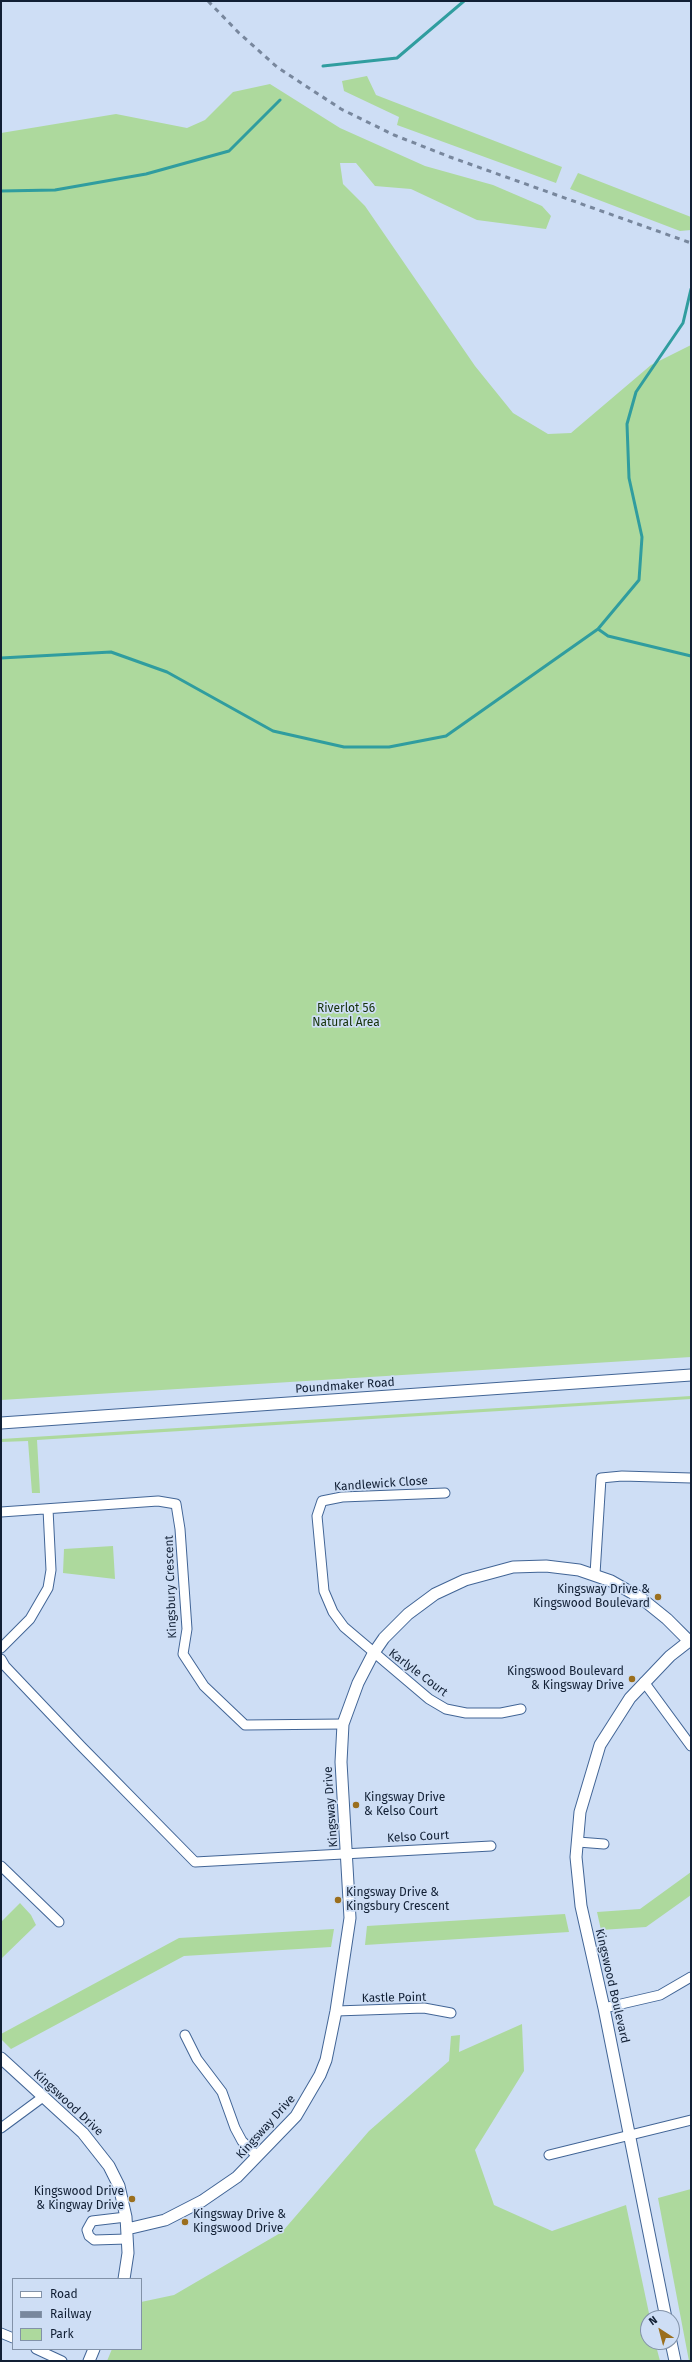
<!DOCTYPE html>
<html>
<head>
<meta charset="utf-8">
<style>
  body { margin:0 }
  #map { position:relative; width:692px; height:2362px; overflow:hidden; background:#cedef5; font-family:"Fira Sans",sans-serif }
  canvas { display:block }
  .frame { position:absolute; inset:0; border:2px solid #111f34; pointer-events:none }
  .legend { position:absolute; left:12px; top:2278px; width:130px; height:72px; box-sizing:border-box; background:#cedef5; border:1px solid #8292a8; margin:0; padding:5px 7px; list-style:none; font-size:12px; color:#111f34 }
  .legend li { display:flex; align-items:center; gap:8px; height:20px }
  .legend b { width:20px; border:1px solid #8292a8 }
  .north { position:absolute; left:640px; top:2310px; width:40px; height:40px; box-sizing:border-box; background:#cedef5; border:1px solid #8292a8; border-radius:50%; rotate:324deg; font-size:11px; font-weight:700; line-height:16px; text-align:center; color:#111f34 }
  .north::after { content:''; display:block; margin:auto; width:14px; height:18px; background:#9b6f1e; clip-path:polygon(50% 0,100% 100%,50% 72%,0 100%) }
</style>
</head>
<body>
<div id="map">
<canvas width="692" height="2362"></canvas>
<div class="frame"></div>
<ul class="legend">
<li><b style="height:5px;background:#fff"></b>Road</li>
<li><b style="height:5px;background:#78879d"></b>Railway</li>
<li><b style="height:11px;background:#add99d"></b>Park</li>
</ul>
<div class="north">N</div>
</div>
<script>
const context = document.querySelector('canvas').getContext('2d');
context.lineJoin = 'round';
function fill(path, color) { context.fillStyle = color; context.fill(path, 'evenodd'); }
const shape = rows => new Path2D(rows.map(r => 'M' + r).join(''));
function stroke(path, color, width, dash) { context.strokeStyle = color; context.lineWidth = width; context.lineCap = dash ? 'butt' : 'round'; context.setLineDash(dash || []); context.stroke(path); }
function label(font, color, halo, rows, align = 'center') {
  context.font = font + ' "Fira Sans",sans-serif'; context.lineWidth = 3.5; context.setLineDash([]); context.textBaseline = 'middle'; context.strokeStyle = halo; context.fillStyle = color; for (const [text, x, y, turn = 0] of rows) {
    context.save(); context.translate(x, y); context.rotate((+turn || 0) * Math.PI / 180); context.textAlign = isNaN(turn) ? turn : align; if (halo) context.strokeText(text, 0, 0); context.fillText(text, 0, 0); context.restore();
  }
}
const green = shape([
  [367,76,376,95,562,167,556,183,397,125,399,117,344,91,342,81],
  [270,84,340,128,425,166,493,185,542,206,551,216,546,229,477,220,411,189,375,186,356,163,340,163,343,184,365,206,475,366,513,413,548,434,571,433,651,365,691,345,691,1357,1,1400,1,133,116,114,187,128,205,120,233,92],
  [578,173,691,217,691,230,680,231,570,189],
  [691,1396,691,1399,37,1440,40,1493,32,1493,28,1441,1,1442,1,1439],
  [113,1546,115,1579,63,1573,64,1549],
  [691,1872,691,1895,646,1927,601,1930,597,1912,640,1909],
  [20,1903,31,1915,36,1925,1,1959,1,1922],
  [565,1914,569,1932,365,1945,367,1926],
  [334,1929,331,1947,184,1956,11,2049,1,2039,1,2034,179,1938],
  [522,2024,524,2071,475,2150,494,2205,552,2231,626,2205,650,2318,648,2318,648,2342,655,2342,660,2361,107,2361,112,2349,141,2349,141,2302,174,2295,282,2232,369,2131,449,2061,451,2036,460,2035,459,2052],
  [691,2189,691,2361,689,2361,658,2198]
]);
const stream = shape([
  [323,66,397,58,464,1],
  [1,191,55,190,146,174,229,151,280,100],
  [598,629,608,636,691,656],
  [1,658,111,652,167,672,273,731,344,747,389,747,446,736,598,629,639,580,642,537,629,478,627,424,636,392,683,323,691,289]
]);
const minor = shape([
  [445,1493,342,1497,322,1501,317,1516,324,1591,333,1612,344,1627,429,1699,446,1709,466,1713,501,1713,521,1709],
  [1,1512,158,1501,176,1504,180,1529,187,1629,183,1654,204,1686,245,1725,343,1724],
  [595,1574,601,1478,622,1476,691,1478],
  [1,1648,30,1619,48,1588,51,1570,48,1509],
  [1,1659,5,1666,81,1746,195,1862,491,1846],
  [644,1682,691,1746],
  [578,1842,604,1844],
  [1,1866,59,1922],
  [604,2008,660,1995,691,1977],
  [336,2011,424,2008,451,2013],
  [185,2035,197,2059,222,2092,235,2128,242,2141,257,2156],
  [1,2128,43,2097],
  [549,2155,691,2120],
  [126,2217,92,2221,87,2230,89,2236,94,2240,127,2239],
  [1,2333,13,2338],
  [36,2349,62,2361]
]);
const tertiary = shape([
  [1,1423,691,1375],
  [1,2058,83,2133,109,2166,119,2186,126,2217,128,2253,124,2279],
  [127,2229,165,2220,202,2201,237,2177,296,2116,320,2075,326,2060,336,2011,350,1918,341,1762,343,1724,358,1683,373,1654,384,1638,408,1614,435,1594,465,1580,513,1567,546,1566,579,1570,611,1581,641,1598,667,1619,689,1641,670,1656,630,1698,600,1745,580,1812,576,1857,581,1906,604,2008,666,2318],
  [671,2342,675,2361],
  [89,2361,94,2349]
]);
const rail = shape([
  [208,1,239,33,277,67,341,109,394,135,450,157,691,243]
]);
const markers = [
  [658,1597,4,"#9b6f1e"],
  [632,1679,4,"#9b6f1e"],
  [356,1805,4,"#9b6f1e"],
  [338,1900,4,"#9b6f1e"],
  [132,2199,4,"#9b6f1e"],
  [185,2222,4,"#9b6f1e"]
];
const parkNames = [
  ["Riverlot 56",346,1009],
  ["Natural Area",346,1023]
];
const streetNames = [
  ["Poundmaker Road",345,1386,-4],
  ["Kandlewick Close",381,1484,-4],
  ["Kingsbury Crescent",171,1587,-92],
  ["Karlyle Court",418,1673,37],
  ["Kingsway Drive",331,1807,-94],
  ["Kelso Court",418,1837,-3],
  ["Kingswood Boulevard",612,1986,77],
  ["Kastle Point",394,1998,-1],
  ["Kingswood Drive",68,2103,43],
  ["Kingsway Drive",266,2127,-48]
];
const poiNames = [
  ["Kingsway Drive &",650,1590],
  ["Kingswood Boulevard",650,1604],
  ["Kingswood Boulevard",624,1672],
  ["& Kingsway Drive",624,1686],
  ["Kingsway Drive",364,1798,"left"],
  ["& Kelso Court",364,1812,"left"],
  ["Kingsway Drive &",346,1893,"left"],
  ["Kingsbury Crescent",346,1907,"left"],
  ["Kingswood Drive",124,2192],
  ["& Kingway Drive",124,2206],
  ["Kingsway Drive &",193,2215,"left"],
  ["Kingswood Drive",193,2229,"left"]
];
fill(green, '#add99d');
stroke(stream, '#309d9f', 3);
stroke(minor, '#426596', 11);
stroke(tertiary, '#426596', 13);
stroke(minor, '#fff', 9);
stroke(tertiary, '#fff', 11);
stroke(rail, '#78879d', 3, [5, 5]);
for (const [x, y, r, color] of markers) { const dot = new Path2D(); dot.arc(x, y, r, 0, 2 * Math.PI); context.fillStyle = color; context.fill(dot); stroke(dot, '#cedef5', 1.5); }
label('12px', '#153208', '#cedef5', parkNames);
label('12px', '#111f34', '#cedef5', streetNames);
label('12px', '#111f34', '#cedef5', poiNames, 'right');
</script>
</body>
</html>
